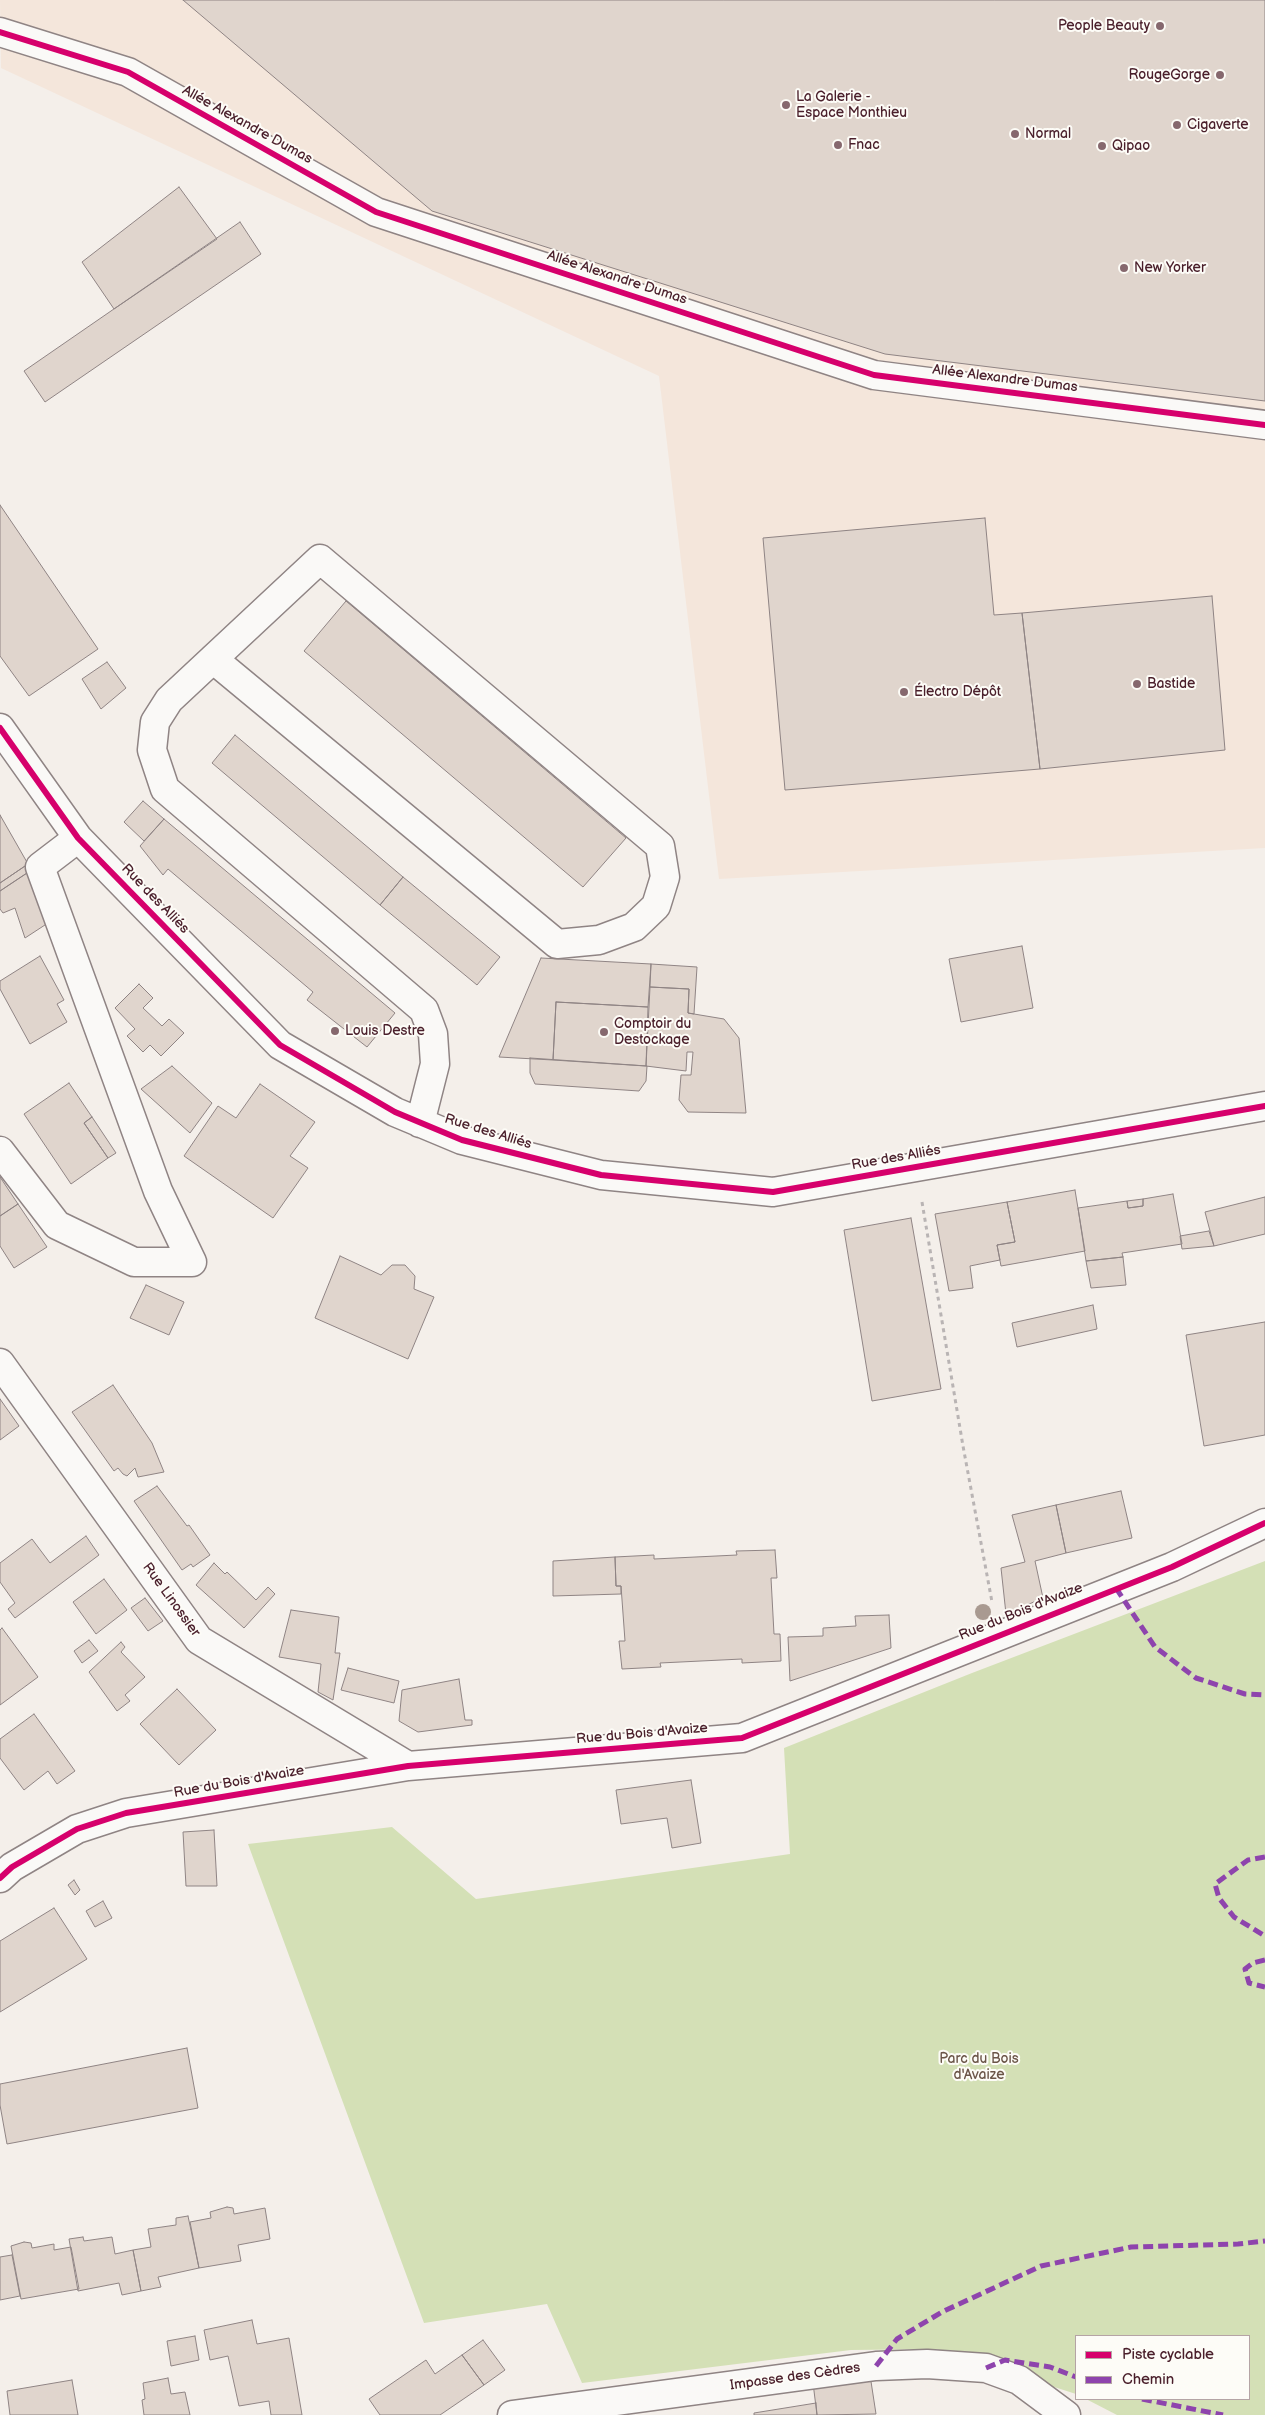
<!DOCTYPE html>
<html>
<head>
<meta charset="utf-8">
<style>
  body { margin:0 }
  #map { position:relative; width:1265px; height:2415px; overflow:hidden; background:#f4efea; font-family:"Balsamiq Sans",sans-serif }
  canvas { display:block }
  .legend { position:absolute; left:1075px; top:2335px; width:175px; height:65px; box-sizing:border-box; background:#fdfcf7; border:1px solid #b5a4a5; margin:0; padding:6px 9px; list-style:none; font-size:15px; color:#4a1f2b }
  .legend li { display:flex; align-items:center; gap:10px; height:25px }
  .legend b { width:25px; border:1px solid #b5a4a5 }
</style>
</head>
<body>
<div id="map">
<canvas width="1265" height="2415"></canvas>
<ul class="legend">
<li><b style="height:6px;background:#d6006c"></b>Piste cyclable</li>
<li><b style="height:6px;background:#8e44ad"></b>Chemin</li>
</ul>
</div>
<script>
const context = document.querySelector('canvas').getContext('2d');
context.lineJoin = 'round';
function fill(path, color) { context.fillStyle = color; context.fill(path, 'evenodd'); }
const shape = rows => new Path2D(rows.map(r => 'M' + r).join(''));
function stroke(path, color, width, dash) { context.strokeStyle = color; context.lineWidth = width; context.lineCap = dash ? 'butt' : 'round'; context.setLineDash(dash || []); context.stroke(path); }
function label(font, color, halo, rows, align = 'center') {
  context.font = font + ' "Balsamiq Sans",sans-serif'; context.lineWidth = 4; context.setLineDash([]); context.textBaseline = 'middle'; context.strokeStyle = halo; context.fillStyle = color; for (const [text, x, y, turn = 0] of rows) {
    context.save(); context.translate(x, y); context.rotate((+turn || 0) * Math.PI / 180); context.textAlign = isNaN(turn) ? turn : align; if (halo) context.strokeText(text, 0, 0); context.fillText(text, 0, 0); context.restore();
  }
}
const built = shape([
  [0,0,1265,0,1265,848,719,879,659,376,1,68]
]);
const green = shape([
  [1265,1561,1265,2415,1117,2415,1086,2399,1249,2399,1249,2336,1076,2336,1076,2394,936,2349,851,2350,582,2383,547,2304,424,2323,248,1844,392,1827,476,1899,790,1854,784,1748,972,1673]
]);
const building = shape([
  [183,0,1265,0,1265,401,885,354,432,211,183,0],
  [179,187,217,239,114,309,82,262,179,187],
  [240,222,261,254,45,402,24,371,240,222],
  [0,505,98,649,29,696,0,656,0,505],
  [985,518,994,615,1022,613,1040,769,785,790,763,538,985,518],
  [1212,596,1225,750,1040,769,1022,613,1212,596],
  [346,601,626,838,583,887,304,651,346,601],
  [107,662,126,688,101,709,82,679,107,662],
  [235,735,403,877,380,905,212,763,235,735],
  [143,801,164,819,144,841,124,822,143,801],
  [0,815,28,864,0,883,0,815],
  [164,819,395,1013,367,1047,307,1000,313,992,168,869,163,875,140,846,164,819],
  [28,864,30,871,0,891,0,883,28,864],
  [30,871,48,923,25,938,15,908,3,913,0,909,0,891,30,871],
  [403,877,500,957,477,985,380,905,403,877],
  [1022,946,1033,1008,961,1022,949,959,1022,946],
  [40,956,64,1000,57,1004,67,1022,30,1044,0,989,0,981,40,956],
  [541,958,651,964,648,1007,556,1002,553,1060,499,1057,541,958],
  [651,964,697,967,694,1014,688,1013,689,989,650,987,651,964],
  [139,984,153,998,143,1008,162,1026,169,1019,184,1033,161,1056,150,1045,143,1052,127,1036,135,1029,115,1008,139,984],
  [650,987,689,989,688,1013,724,1019,739,1038,746,1113,688,1112,679,1100,681,1075,691,1075,693,1052,687,1052,686,1071,646,1066,650,987],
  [556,1002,648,1007,646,1066,553,1060,556,1002],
  [530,1058,647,1066,646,1081,639,1091,535,1084,530,1073,530,1058],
  [172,1066,212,1103,190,1133,141,1089,172,1066],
  [69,1083,92,1117,84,1123,108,1158,71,1184,24,1114,69,1083],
  [260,1084,315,1122,290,1156,308,1168,273,1218,184,1156,218,1106,236,1118,260,1084],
  [92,1117,116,1153,108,1158,84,1123,92,1117],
  [0,1177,18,1204,0,1216,0,1177],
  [1075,1190,1085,1251,1001,1266,997,1245,1015,1242,1007,1202,1075,1190],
  [1173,1194,1182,1244,1122,1253,1123,1257,1086,1261,1078,1208,1127,1201,1128,1208,1143,1206,1143,1199,1173,1194],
  [1265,1197,1265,1234,1214,1246,1205,1212,1265,1197],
  [1143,1199,1143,1206,1128,1208,1127,1201,1143,1199],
  [1007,1202,1015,1242,997,1245,1000,1260,970,1266,973,1288,949,1291,935,1214,1007,1202],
  [18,1204,47,1247,14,1268,0,1246,0,1216,18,1204],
  [911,1218,941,1389,872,1401,844,1230,911,1218],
  [1209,1231,1214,1246,1182,1249,1180,1236,1209,1231],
  [340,1256,381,1275,392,1265,405,1265,415,1276,414,1289,434,1297,408,1359,315,1318,340,1256],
  [1123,1257,1126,1285,1091,1288,1086,1261,1123,1257],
  [146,1285,184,1302,169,1335,130,1318,146,1285],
  [1093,1305,1097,1329,1017,1347,1012,1323,1093,1305],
  [1265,1322,1265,1435,1204,1446,1186,1335,1265,1322],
  [113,1385,152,1443,164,1472,138,1477,135,1468,127,1476,123,1474,118,1468,114,1471,72,1412,113,1385],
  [0,1399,19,1426,0,1440,0,1399],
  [157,1486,187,1526,189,1525,210,1555,193,1567,191,1564,182,1570,134,1501,157,1486],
  [1121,1491,1132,1538,1066,1553,1056,1505,1121,1491],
  [1056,1505,1066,1553,1035,1561,1043,1598,1006,1614,1001,1568,1025,1562,1012,1515,1056,1505],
  [86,1536,99,1555,15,1618,8,1609,15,1603,0,1582,0,1563,32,1539,50,1563,86,1536],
  [775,1550,777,1578,771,1578,774,1634,780,1634,781,1661,742,1663,742,1659,660,1663,661,1667,622,1669,619,1641,625,1641,621,1586,616,1586,615,1557,654,1555,654,1559,737,1555,736,1551,775,1550],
  [615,1557,616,1586,621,1586,621,1594,553,1596,553,1561,615,1557],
  [214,1563,225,1574,227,1572,256,1600,268,1587,275,1594,244,1628,196,1585,214,1563],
  [104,1579,127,1610,96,1634,73,1602,104,1579],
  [145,1598,163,1621,148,1631,131,1608,145,1598],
  [291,1610,339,1617,335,1653,340,1653,333,1700,318,1692,321,1664,279,1657,291,1610],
  [889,1615,891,1648,790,1681,788,1637,823,1636,823,1628,856,1626,855,1616,889,1615],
  [2,1628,38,1677,0,1705,0,1630,2,1628],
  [89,1640,98,1651,82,1663,74,1651,89,1640],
  [121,1642,125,1647,121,1652,145,1677,125,1695,130,1701,117,1711,89,1672,121,1642],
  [348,1668,399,1681,394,1703,341,1690,348,1668],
  [459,1679,465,1720,472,1720,472,1725,418,1732,399,1721,402,1690,459,1679],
  [177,1689,216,1730,179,1765,140,1724,177,1689],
  [34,1714,75,1771,57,1784,48,1771,24,1790,0,1758,0,1739,34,1714],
  [691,1780,701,1843,672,1848,667,1818,621,1824,616,1790,691,1780],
  [214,1830,217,1886,186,1886,183,1832,214,1830],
  [74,1880,80,1890,75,1895,68,1885,74,1880],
  [103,1901,112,1918,95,1927,86,1911,103,1901],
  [54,1908,87,1959,0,2012,0,1941,54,1908],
  [187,2048,198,2108,7,2144,0,2105,0,2084,187,2048],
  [227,2207,233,2208,234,2214,265,2208,270,2239,238,2245,241,2261,199,2268,190,2222,211,2218,210,2212,227,2207],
  [188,2216,199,2268,158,2277,161,2287,141,2291,133,2250,151,2247,148,2229,176,2225,176,2218,188,2216],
  [83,2237,84,2241,112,2237,115,2254,133,2250,141,2291,122,2295,119,2283,78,2291,69,2239,83,2237],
  [24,2242,31,2243,32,2248,54,2244,54,2250,71,2247,79,2289,21,2299,11,2246,24,2242],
  [12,2255,20,2296,0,2300,0,2257,12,2255],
  [252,2320,257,2344,289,2338,302,2415,271,2415,269,2401,239,2406,228,2356,210,2360,204,2330,252,2320],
  [195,2336,199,2360,171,2366,167,2341,195,2336],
  [483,2340,505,2370,484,2385,462,2355,483,2340],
  [462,2355,484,2385,440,2415,380,2415,369,2399,426,2360,435,2374,462,2355],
  [870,2375,876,2414,817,2415,813,2383,870,2375],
  [168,2378,171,2394,185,2392,190,2415,144,2415,142,2400,145,2399,143,2383,168,2378],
  [72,2380,78,2415,10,2415,7,2391,72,2380],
  [816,2403,817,2415,754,2415,754,2413,816,2403]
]);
const path = shape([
  [922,1202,963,1446,992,1602]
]);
const minor = shape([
  [0,32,128,72,376,212,874,375,1265,425],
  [213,659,557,944,599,940,634,927,656,906,665,877,660,846,320,559,169,700,155,722,152,750,165,789,424,1010,433,1034,435,1064,420,1123],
  [0,728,78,838,280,1045,395,1112,462,1140,601,1175,773,1192,1265,1106],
  [0,1151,57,1225,134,1262,192,1262,158,1191,40,867,78,838],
  [0,1363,199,1640,408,1766],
  [0,1878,12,1867,77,1829,126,1813,408,1766,742,1738,1172,1567,1265,1523],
  [512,2415,876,2366,927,2364,986,2368,1019,2380,1066,2415]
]);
const quiet = shape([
  [1116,1588,1155,1647,1196,1678,1245,1694,1265,1695],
  [1265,1857,1248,1860,1215,1884,1219,1898,1234,1917,1265,1936],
  [1265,1960,1253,1963,1245,1969,1249,1983,1265,1987],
  [876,2366,897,2339,942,2312,1041,2266,1131,2247,1238,2244,1265,2241],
  [986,2368,1005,2360,1050,2367,1076,2377],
  [1142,2399,1223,2415]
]);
const cycleway = shape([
  [0,32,128,72,376,212,874,375,1265,425],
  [0,728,78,838,280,1045,395,1112,462,1140,601,1175,773,1192,1265,1106],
  [0,1878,12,1867,77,1829,126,1813,408,1766,742,1738,1172,1567,1265,1523]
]);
const trees = [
  [983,1612]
];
const markers = [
  [1160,26,5,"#86686e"],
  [1220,75,5,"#86686e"],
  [786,105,5,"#86686e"],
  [1177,125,5,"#86686e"],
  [1015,134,5,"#86686e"],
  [838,145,5,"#86686e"],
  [1102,146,5,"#86686e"],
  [1124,268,5,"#86686e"],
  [1137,684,5,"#86686e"],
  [904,692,5,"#86686e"],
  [335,1031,5,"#86686e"],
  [604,1032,5,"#86686e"]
];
const poiNames = [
  ["People Beauty",1150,26,"right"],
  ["RougeGorge",1210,75,"right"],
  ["La Galerie -",796,97],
  ["Espace Monthieu",796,113],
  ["Cigaverte",1187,125],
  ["Normal",1025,134],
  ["Fnac",848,145],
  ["Qipao",1112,146],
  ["New Yorker",1134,268],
  ["Bastide",1147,684],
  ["Électro Dépôt",914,692],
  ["Comptoir du",614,1024],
  ["Destockage",614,1040],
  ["Louis Destre",345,1031]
];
const streetNames = [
  ["Allée Alexandre Dumas",247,125,29],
  ["Allée Alexandre Dumas",617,278,18],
  ["Allée Alexandre Dumas",1005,379,7],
  ["Rue des Alliés",155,899,46],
  ["Rue des Alliés",488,1132,17],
  ["Rue des Alliés",896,1158,-10],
  ["Rue Linossier",171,1600,54],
  ["Rue du Bois d'Avaize",1021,1612,-22],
  ["Rue du Bois d'Avaize",642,1734,-5],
  ["Rue du Bois d'Avaize",239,1782,-10],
  ["Impasse des Cèdres",795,2377,-8]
];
const parkNames = [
  ["Parc du Bois",979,2059],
  ["d'Avaize",979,2075]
];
fill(built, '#f4e6db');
fill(green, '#d4e0b6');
fill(building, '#e0d5cd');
stroke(building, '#8f8484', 1);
stroke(minor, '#8f8484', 31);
stroke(path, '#b9b4b4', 3, [4, 4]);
stroke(minor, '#faf9f7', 28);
stroke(quiet, '#8e44ad', 5, [10, 5]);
stroke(cycleway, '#d6006c', 6);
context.fillStyle = '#a99a91';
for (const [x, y] of trees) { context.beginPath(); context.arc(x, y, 8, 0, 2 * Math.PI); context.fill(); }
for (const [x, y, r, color] of markers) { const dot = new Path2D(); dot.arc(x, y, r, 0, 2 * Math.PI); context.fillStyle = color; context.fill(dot); stroke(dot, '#fdfcf7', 2); }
label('14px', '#4a1f2b', '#fdfcf7', poiNames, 'left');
label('14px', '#4a1f2b', '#fdfcf7', streetNames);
label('14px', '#6b5548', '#fdfcf7', parkNames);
</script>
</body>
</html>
